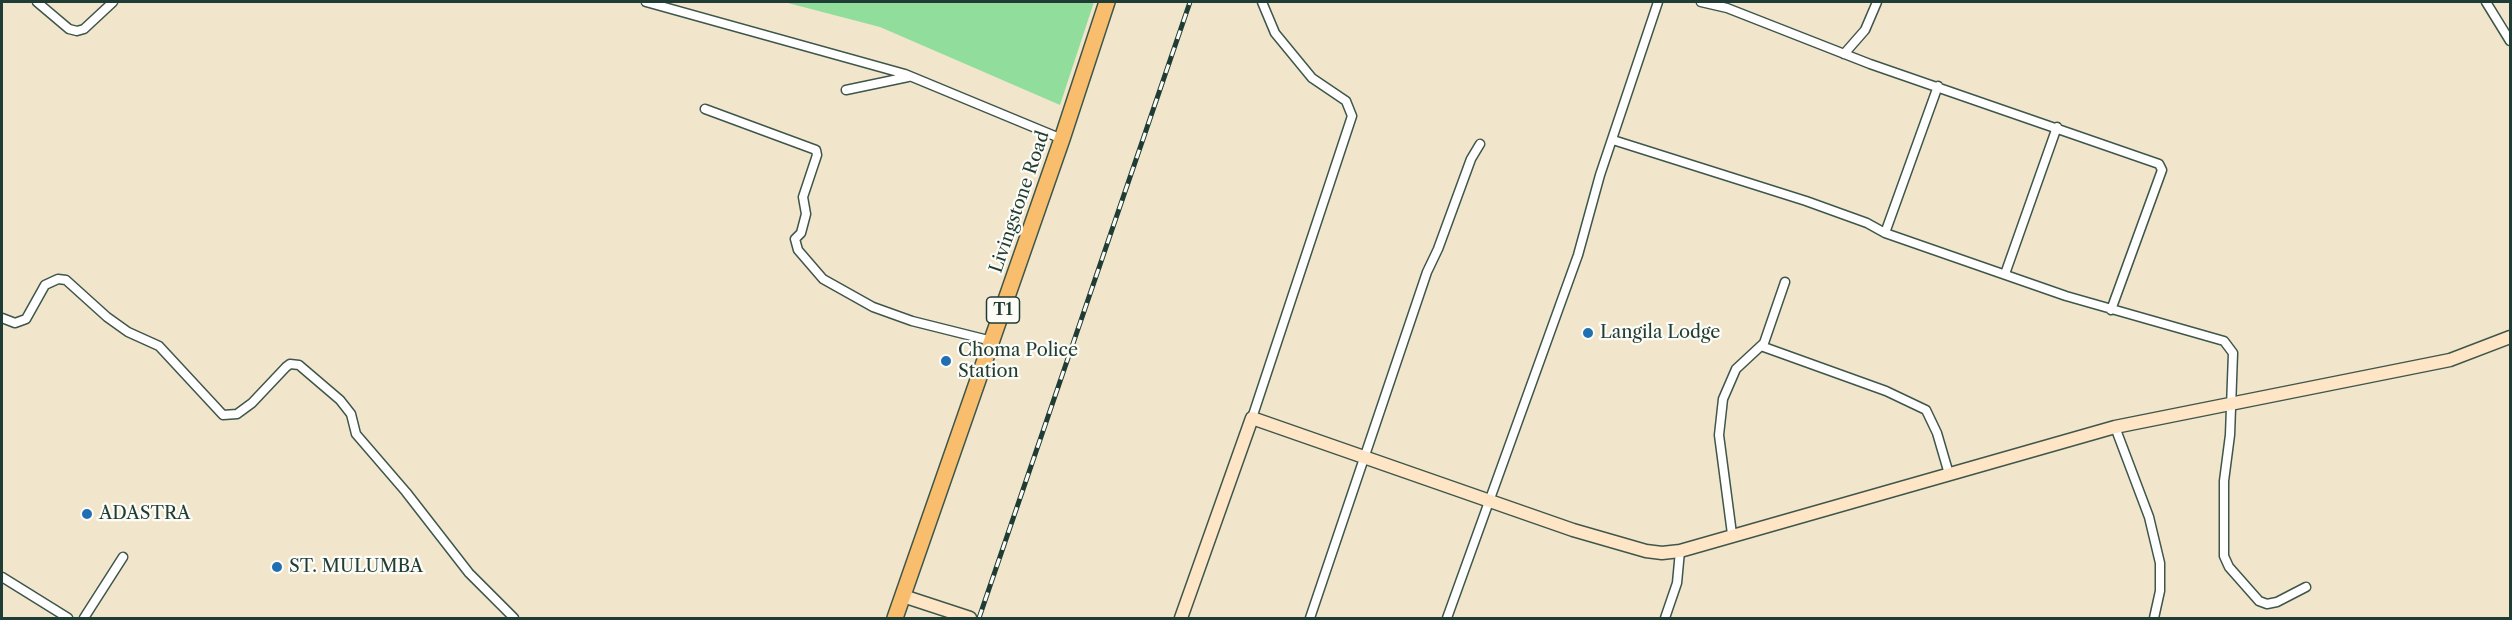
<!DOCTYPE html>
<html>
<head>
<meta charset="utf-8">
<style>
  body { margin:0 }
  #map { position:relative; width:2512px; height:620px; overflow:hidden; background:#f1e6cb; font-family:"Libre Caslon Text",serif }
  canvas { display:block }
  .frame { position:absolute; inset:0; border:3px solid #1f3d34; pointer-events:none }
</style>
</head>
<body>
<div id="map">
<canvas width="2512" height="620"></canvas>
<div class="frame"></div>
</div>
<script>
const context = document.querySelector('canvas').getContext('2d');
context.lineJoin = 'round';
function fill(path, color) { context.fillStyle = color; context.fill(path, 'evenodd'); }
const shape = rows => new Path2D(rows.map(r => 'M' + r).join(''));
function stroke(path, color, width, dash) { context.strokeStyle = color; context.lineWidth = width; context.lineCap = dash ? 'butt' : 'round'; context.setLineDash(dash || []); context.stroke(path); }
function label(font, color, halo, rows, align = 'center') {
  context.font = font + ' "Libre Caslon Text",serif'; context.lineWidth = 4.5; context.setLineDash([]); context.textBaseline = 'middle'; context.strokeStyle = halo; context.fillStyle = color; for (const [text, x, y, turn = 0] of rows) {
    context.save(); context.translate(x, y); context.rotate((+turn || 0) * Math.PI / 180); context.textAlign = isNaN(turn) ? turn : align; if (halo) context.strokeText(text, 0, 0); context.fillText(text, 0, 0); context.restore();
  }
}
const green = shape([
  [784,2,1094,2,1060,105,880,27]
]);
const street = shape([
  [37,2,69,29,77,31,84,29,113,2],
  [646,2,905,74,1062,139],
  [1701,2,1727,8,1870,64,2159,164,2162,170,2111,310],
  [2486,2,2510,41],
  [1844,54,1865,30,1877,2],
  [846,90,908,77],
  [705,109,816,150,817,155,803,197,806,214,801,233,795,239,798,250,823,279,873,307,912,321,992,341],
  [1613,140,1806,201,1867,223,1885,233,2066,296,2224,341,2233,353,2230,435,2224,481,2224,556,2229,567,2259,601,2267,604,2277,602,2306,587],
  [1885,233,1938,86],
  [2005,274,2057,127],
  [2,318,15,323,26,319,45,285,58,279,66,280,107,317,128,332,159,346,223,415,237,414,252,403,286,367,290,364,299,365,340,400,351,414,356,434,406,492,469,573,514,618],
  [1761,346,1886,391,1926,410,1937,433,1949,474],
  [1252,418,1352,116,1346,101,1312,78,1275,33,1262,2],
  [2115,427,2149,517,2160,563,2160,591,2154,618],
  [1732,534,1719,435,1723,399,1736,369,1764,343,1785,282],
  [2,577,68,618],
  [84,618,123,557],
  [1310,618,1427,272,1438,249,1471,159,1480,144],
  [1447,618,1578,255,1600,175,1658,2],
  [1665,618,1677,583,1680,551]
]);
const secondary = shape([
  [903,596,970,618],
  [1181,618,1252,418,1573,530,1646,551,1662,553,1680,551,2115,427,2450,360,2510,337]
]);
const highway = shape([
  [895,618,1062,139,1107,2]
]);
const rail = shape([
  [979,618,1190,2]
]);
const markers = [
  [1588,333,6,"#1f6fb2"],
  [946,361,6,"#1f6fb2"],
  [87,514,6,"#1f6fb2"],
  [277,567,6,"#1f6fb2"]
];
const shields = [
  [1003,310,33]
];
const shieldNames = [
  ["T1",1003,310]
];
const streetNames = [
  ["Livingstone Road",1020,202,-71]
];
const poiNames = [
  ["Langila Lodge",1600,333],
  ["Choma Police",958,351],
  ["Station",958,372],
  ["ADASTRA",99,514],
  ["ST. MULUMBA",289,567]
];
fill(green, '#91de9c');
stroke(street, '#3e564b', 11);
stroke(secondary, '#3e564b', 15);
stroke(highway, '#3e564b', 18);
stroke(street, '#fff', 8);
stroke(secondary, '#fde5c5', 12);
stroke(highway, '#f9be6d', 15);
stroke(rail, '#1f3d34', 5);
stroke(rail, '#fdfcf7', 3, [9]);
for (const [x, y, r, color] of markers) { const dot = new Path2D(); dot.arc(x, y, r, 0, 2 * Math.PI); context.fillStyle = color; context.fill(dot); stroke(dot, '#fdfcf7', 2); }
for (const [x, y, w] of shields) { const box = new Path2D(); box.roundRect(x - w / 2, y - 13, w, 26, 4.5); context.fillStyle = '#fdfcf7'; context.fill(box); stroke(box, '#1f3d34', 1.5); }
label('bold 16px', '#1f3d34', null, shieldNames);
label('18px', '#1f3d34', '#fdfcf7', streetNames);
label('18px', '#1f3d34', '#fdfcf7', poiNames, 'left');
</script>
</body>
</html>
